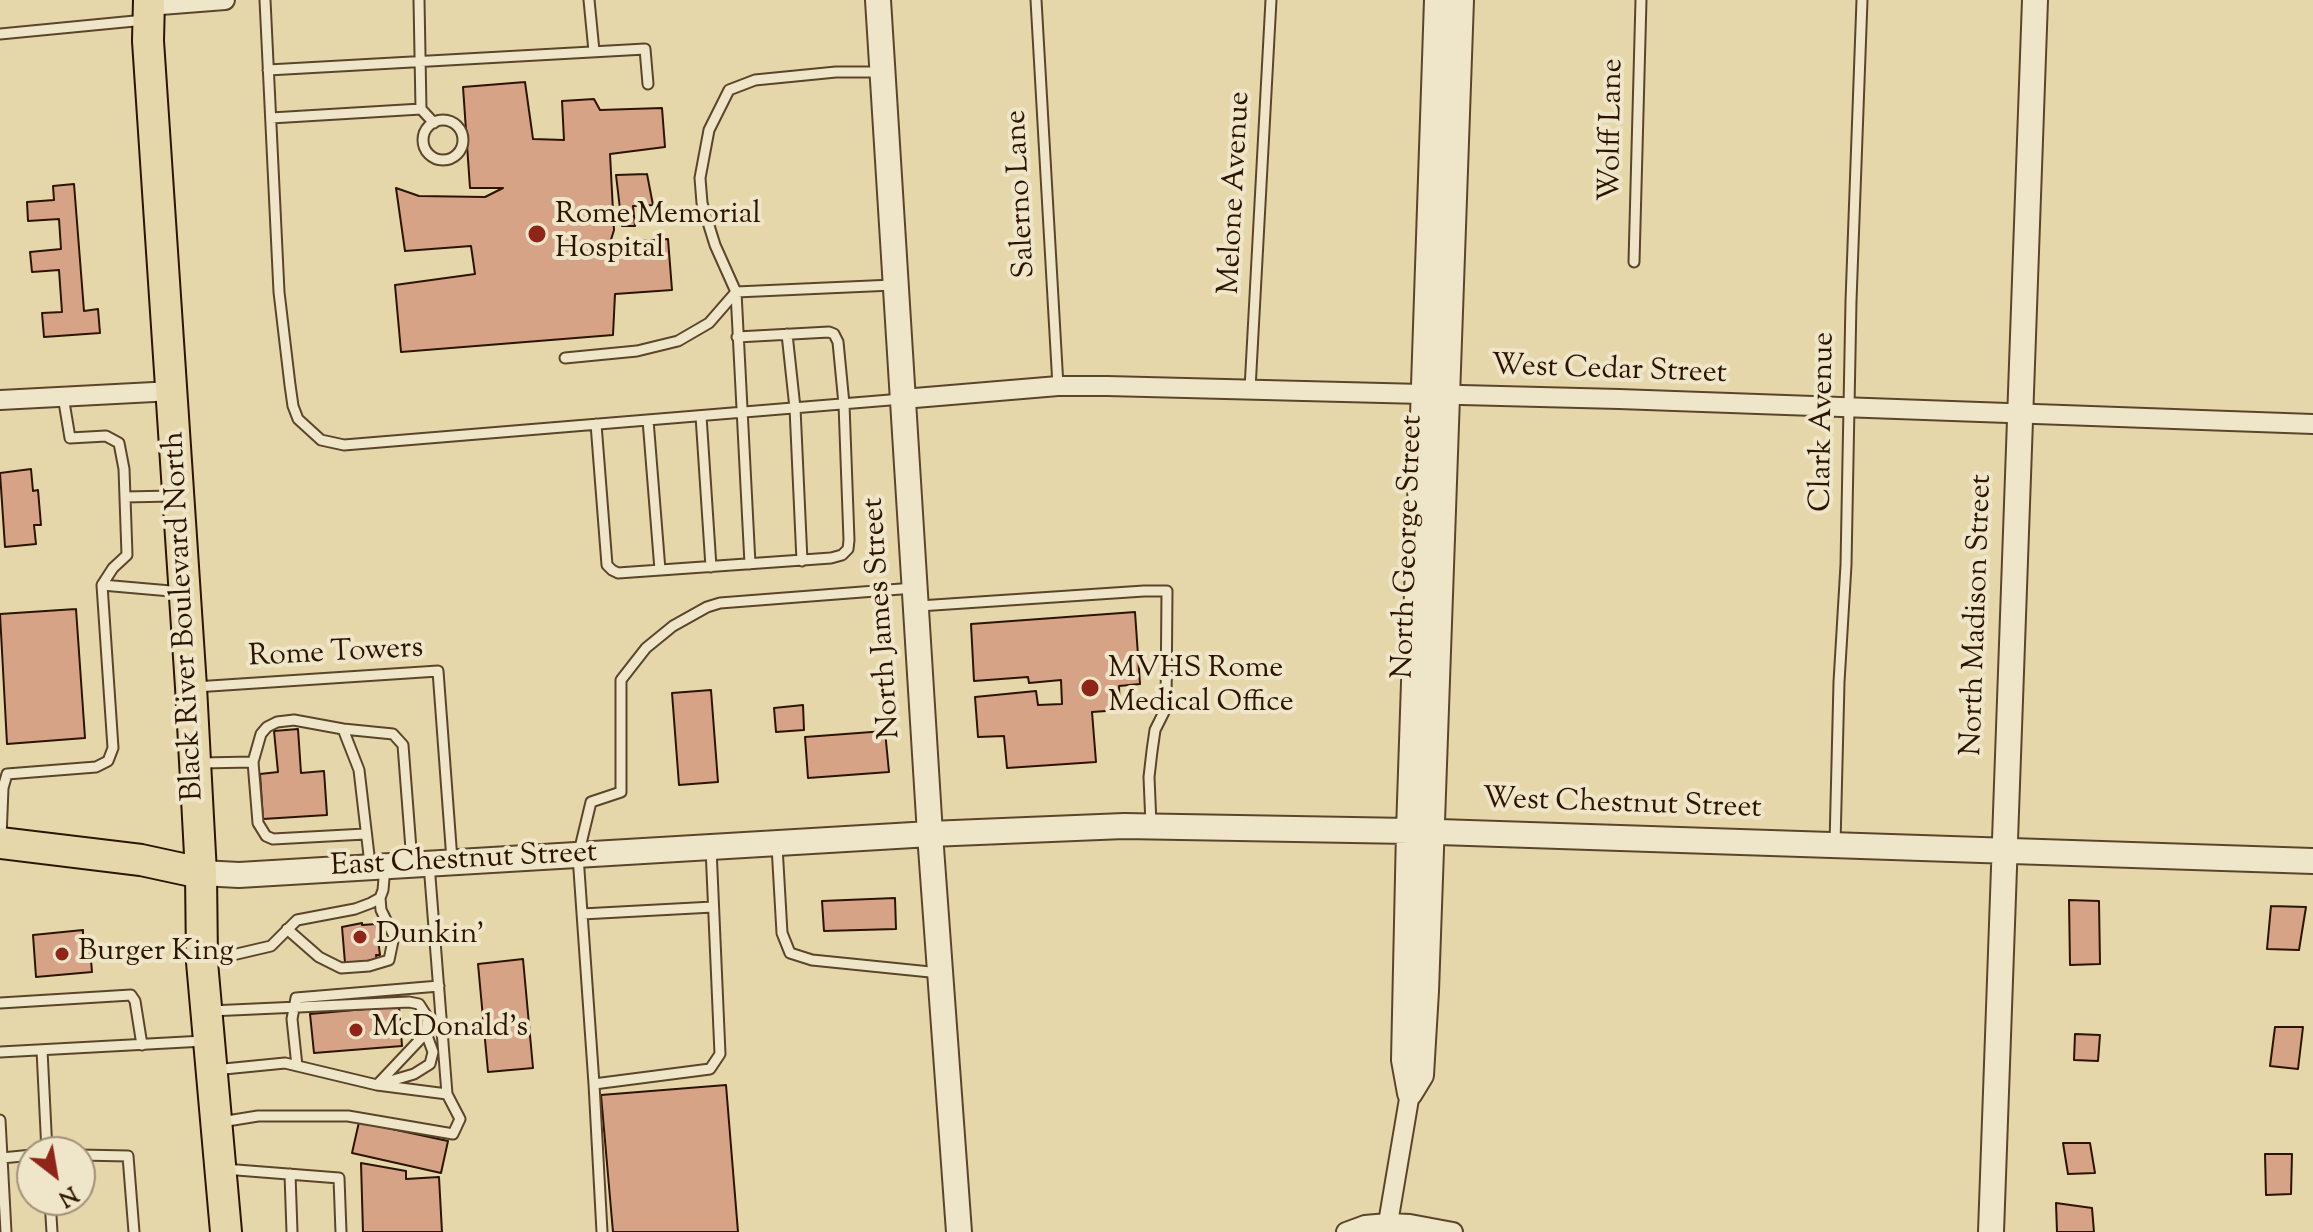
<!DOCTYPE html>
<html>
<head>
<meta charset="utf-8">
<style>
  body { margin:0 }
  #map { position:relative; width:2313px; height:1232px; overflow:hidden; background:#e6d7aa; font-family:"Sorts Mill Goudy",serif }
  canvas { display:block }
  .north { position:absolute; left:16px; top:1136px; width:80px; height:80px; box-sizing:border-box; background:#efe5c8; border:2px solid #a19178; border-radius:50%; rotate:149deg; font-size:22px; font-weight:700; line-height:32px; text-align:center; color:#2d1400 }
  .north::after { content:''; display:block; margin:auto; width:28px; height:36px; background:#8f2418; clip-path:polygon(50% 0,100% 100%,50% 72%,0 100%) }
</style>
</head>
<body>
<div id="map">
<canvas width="2313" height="1232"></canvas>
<div class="north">N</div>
</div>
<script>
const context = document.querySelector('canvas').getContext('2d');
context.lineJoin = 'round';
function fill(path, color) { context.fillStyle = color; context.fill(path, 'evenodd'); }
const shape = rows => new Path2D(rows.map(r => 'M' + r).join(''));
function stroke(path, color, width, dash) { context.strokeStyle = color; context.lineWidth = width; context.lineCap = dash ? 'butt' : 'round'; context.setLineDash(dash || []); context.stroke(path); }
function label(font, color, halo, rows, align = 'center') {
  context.font = font + ' "Sorts Mill Goudy",serif'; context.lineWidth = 8; context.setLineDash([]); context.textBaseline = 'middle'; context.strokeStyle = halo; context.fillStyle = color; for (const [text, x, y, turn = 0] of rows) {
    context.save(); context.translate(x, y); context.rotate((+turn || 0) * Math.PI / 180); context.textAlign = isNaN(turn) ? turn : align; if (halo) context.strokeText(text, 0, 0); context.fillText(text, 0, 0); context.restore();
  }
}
const building = shape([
  [525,82,533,139,564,140,562,101,594,99,600,110,662,108,665,147,610,154,614,230,610,243,668,239,672,290,615,294,613,335,401,352,395,285,475,274,471,246,405,251,396,188,419,196,485,197,503,188,470,188,463,87,525,82],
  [647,174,653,205,633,206,635,226,622,226,616,175,647,174],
  [74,184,84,311,98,309,100,333,44,337,42,313,62,312,59,270,32,272,30,252,61,249,59,219,28,221,27,202,54,200,53,186,74,184],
  [31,469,33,491,38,490,41,525,34,525,36,544,5,547,0,473,31,469],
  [76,609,85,738,7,744,0,614,76,609],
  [1135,612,1140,684,1119,686,1120,710,1092,712,1096,762,1007,768,1004,736,978,737,975,697,1036,691,1038,705,1062,704,1061,680,1029,683,1028,677,974,681,971,624,1135,612],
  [711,690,718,782,679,785,672,693,711,690],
  [803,705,804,730,776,732,774,708,803,705],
  [298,729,301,773,324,771,327,815,263,819,260,774,278,772,274,731,298,729],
  [885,731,889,772,808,778,805,737,885,731],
  [895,898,896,929,824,931,822,901,895,898],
  [2069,900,2099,901,2100,964,2070,965,2069,900],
  [2271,906,2306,907,2299,950,2267,949,2271,906],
  [362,923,362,925,376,924,380,955,376,955,377,960,345,963,342,927,362,923],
  [83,930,83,936,89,936,92,972,36,977,33,935,83,930],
  [523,959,533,1068,488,1072,478,964,523,959],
  [399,1006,402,1046,314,1053,310,1014,399,1006],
  [2275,1027,2303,1027,2298,1069,2270,1066,2275,1027],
  [2075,1034,2100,1035,2098,1061,2074,1060,2075,1034],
  [726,1085,738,1232,613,1232,601,1095,726,1085],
  [359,1122,448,1141,441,1173,352,1153,359,1122],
  [2063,1143,2090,1143,2095,1173,2068,1174,2063,1143],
  [2265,1154,2292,1154,2291,1194,2266,1195,2265,1154],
  [361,1163,406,1171,406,1179,439,1177,442,1232,363,1232,361,1163],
  [2056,1203,2092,1208,2094,1232,2057,1232,2056,1203]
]);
const service = shape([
  [265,0,279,292,290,385,293,406,298,419,321,440,344,445,902,399],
  [419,0,421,109,434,123],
  [589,0,594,51],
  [1036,0,1058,386],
  [0,34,145,20],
  [268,70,645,49,648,84],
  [271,118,421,109],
  '423 140a20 20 0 1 1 40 0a20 20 0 1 1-40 0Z',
  [1634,262,1641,0],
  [787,334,795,408,802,561],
  [565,358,637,351,678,341,709,323,736,292,893,285],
  [1250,389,1271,0],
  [701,416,711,567],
  [648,420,660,570],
  [596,424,607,565,612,570,618,573,831,558,842,555,848,549,849,540,844,404,838,342,834,334,829,332,737,337],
  [125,497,172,496],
  [750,564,736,292,715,245,702,203,700,178,709,130,729,90,755,80,836,72,879,72],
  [102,585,182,592],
  [919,606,1144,591,1167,591,1166,708,1155,730,1152,751,1149,777,1151,825],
  [195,687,438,671,452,860],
  [343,729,393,734,403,745,412,862],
  [253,762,258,823,266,836,273,839,365,834],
  [200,763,253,762,261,734,267,727,277,722,294,720,343,729,359,770,370,864],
  [1,838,3,788,7,774,96,767,108,761,113,748,102,585,113,568,127,555,124,469,119,443,106,436,70,438,63,396],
  [1835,844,1839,682,1846,565,1851,301,1862,0],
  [777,846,782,933,790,953,812,960,940,973],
  [711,848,720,1054,710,1069,594,1084,578,856,591,802,621,792,621,680,646,648,673,626,707,607,720,603,914,588],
  [582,914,713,907],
  [287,929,319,957,341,968,369,966,389,960,394,936,381,910,380,898],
  [207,961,271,946,297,920,355,909,371,903,380,898,383,890,385,867],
  [0,1003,131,995,135,1001,142,1045],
  [210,1011,409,1002,419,1004,428,1018,426,1033,377,1085],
  [42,1050,47,1152],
  [0,1052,204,1041],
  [297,1066,292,1019,296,998,439,986],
  [214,1070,285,1063,377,1085,447,1094],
  [380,1084,414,1074,430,1064,433,1052,426,1033],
  [594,1084,602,1232],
  [0,1120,6,1232],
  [221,1122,258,1116,348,1116,453,1134,460,1119,447,1094,429,864],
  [80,1155,128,1156,134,1232],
  [2,1158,32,1155],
  [224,1169,339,1178,341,1232],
  [290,1174,292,1232],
  [50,1200,52,1232]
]);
const minor = shape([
  [148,6,225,0],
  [903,399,1058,386,1107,386,1619,399,2313,424],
  [0,400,173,391],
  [1388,1223,1410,1093],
  [1346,1232,1365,1225,1388,1223,1410,1224,1453,1232]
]);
const tertiary = shape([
  [878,0,930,834,959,1232],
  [201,873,239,875,930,834,1124,826,1409,831,2313,861],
  [1410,1093,1421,1075,1426,991,1461,0],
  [1410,1093,1404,1060,1409,831,1437,0],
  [1991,1232,2035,0]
]);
const primary = shape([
  [149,0,148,41,191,687,201,873,202,962,226,1232],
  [0,843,141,860,201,873]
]);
const markers = [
  [537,234,10,"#8f2418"],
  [1090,688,10,"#8f2418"],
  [360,937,8,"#8f2418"],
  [62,954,8,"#8f2418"],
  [356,1030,8,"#8f2418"]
];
const streetNames = [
  ["Wolff Lane",1614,130,-89],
  ["Melone Avenue",1237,193,-87],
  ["Salerno Lane",1023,194,-93],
  ["West Cedar Street",1609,372,2],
  ["Clark Avenue",1825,422,-89],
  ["North George Street",1410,547,-88],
  ["North Madison Street",1979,615,-88],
  ["Black River Boulevard North",186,616,-93],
  ["North James Street",884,618,-94],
  ["Rome Towers",336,655,-3],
  ["West Chestnut Street",1622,806,2],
  ["East Chestnut Street",464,862,-3]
];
const poiNames = [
  ["Rome Memorial",555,217],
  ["Hospital",555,251],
  ["MVHS Rome",1108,671],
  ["Medical Office",1108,705],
  ["Dunkin'",376,937],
  ["Burger King",78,954],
  ["McDonald's",372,1030]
];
fill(building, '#d6a386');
stroke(building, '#2d1400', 2);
stroke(service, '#5b452a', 13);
stroke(minor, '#5b452a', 22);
stroke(tertiary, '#5b452a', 28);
stroke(primary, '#2d1400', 34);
stroke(service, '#efe5c8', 9);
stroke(minor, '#efe5c8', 18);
stroke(tertiary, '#efe5c8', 24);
stroke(primary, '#e6d7aa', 30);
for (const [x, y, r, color] of markers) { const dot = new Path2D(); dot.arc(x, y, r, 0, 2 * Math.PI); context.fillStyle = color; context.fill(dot); stroke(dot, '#efe5c8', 3); }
label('30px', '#2d1400', '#efe5c8', streetNames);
label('30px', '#2d1400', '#efe5c8', poiNames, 'left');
</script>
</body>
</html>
